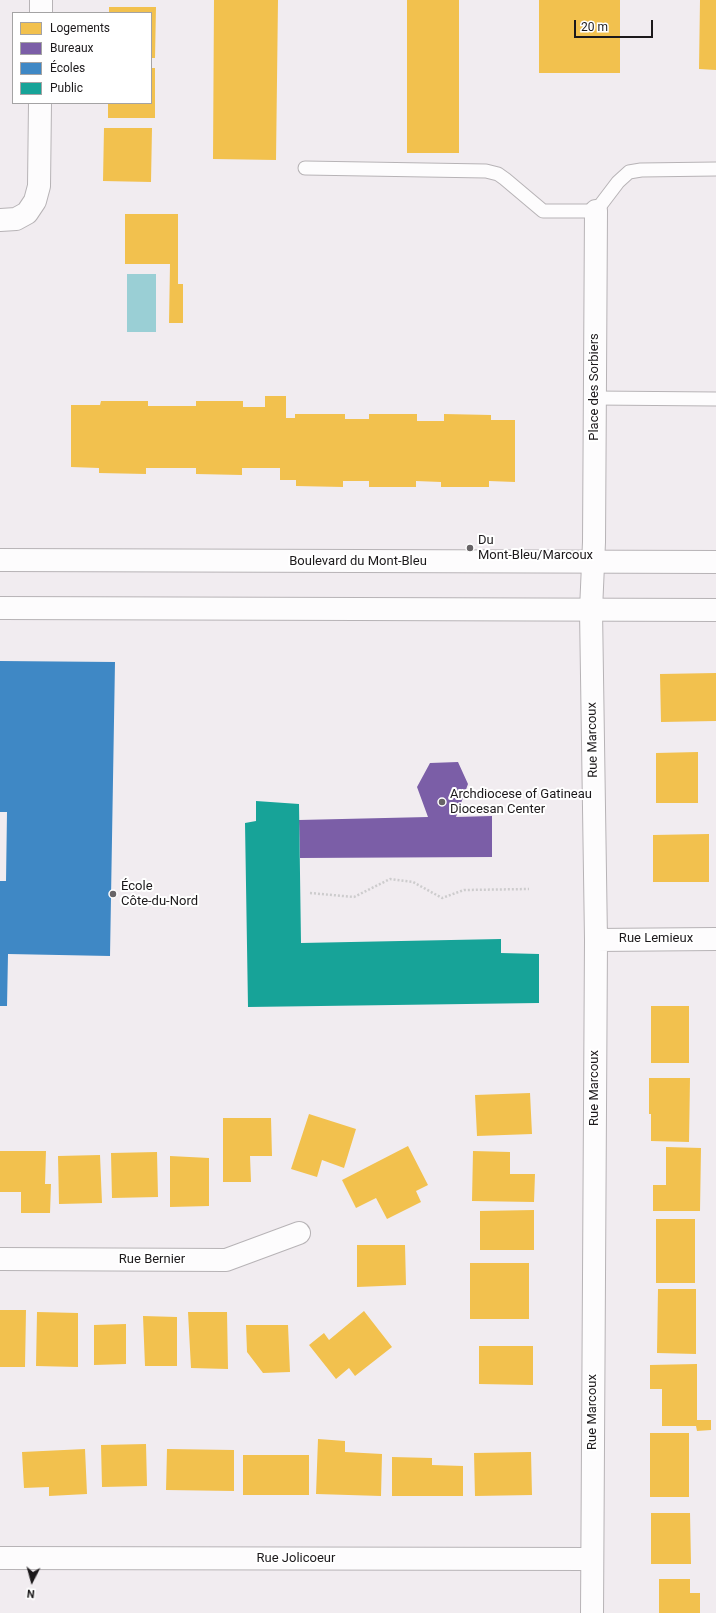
<!DOCTYPE html>
<html>
<head>
<meta charset="utf-8">
<style>
  body { margin:0 }
  #map { position:relative; width:716px; height:1613px; overflow:hidden; background:#f1ecf0; font-family:Roboto,sans-serif }
  canvas { display:block }
  .legend { position:absolute; left:12px; top:12px; width:140px; height:92px; box-sizing:border-box; background:#fff; border:1px solid #a4a3a4; margin:0; padding:5px 7px; list-style:none; font-size:12px; color:#1c191b }
  .legend li { display:flex; align-items:center; gap:8px; height:20px }
  .legend b { width:20px; border:1px solid #a4a3a4 }
  .north { position:absolute; left:12px; top:1561px; width:40px; height:40px; -webkit-text-stroke:3px #fff; paint-order:stroke; rotate:186deg; font-size:11px; font-weight:700; line-height:16px; text-align:center; color:#1c191b }
  .north::after { content:''; display:block; margin:auto; width:14px; height:18px; background:#1c191b; clip-path:polygon(50% 0,100% 100%,50% 72%,0 100%) }
  .scale { position:absolute; left:574px; top:20px; width:79px; height:18px; box-sizing:border-box; border:2px solid #1c191b; border-top:0; padding-left:5px; font-size:12px; line-height:14px; white-space:nowrap; color:#1c191b; -webkit-text-stroke:3px #fff; paint-order:stroke }
</style>
</head>
<body>
<div id="map">
<canvas width="716" height="1613"></canvas>
<ul class="legend">
<li><b style="height:11px;background:#f2c14e"></b>Logements</li>
<li><b style="height:11px;background:#7b5ea7"></b>Bureaux</li>
<li><b style="height:11px;background:#3f88c5"></b>Écoles</li>
<li><b style="height:11px;background:#17a398"></b>Public</li>
</ul>
<div class="north">N</div>
<div class="scale">20 m</div>
</div>
<script>
const context = document.querySelector('canvas').getContext('2d');
context.lineJoin = 'round';
function fill(path, color) { context.fillStyle = color; context.fill(path, 'evenodd'); }
const shape = rows => new Path2D(rows.map(r => 'M' + r).join(''));
function stroke(path, color, width, dash) { context.strokeStyle = color; context.lineWidth = width; context.lineCap = dash ? 'butt' : 'round'; context.setLineDash(dash || []); context.stroke(path); }
function label(font, color, halo, rows, align = 'center') {
  context.font = font + ' Roboto,sans-serif'; context.lineWidth = 4; context.setLineDash([]); context.textBaseline = 'middle'; context.strokeStyle = halo; context.fillStyle = color; for (const [text, x, y, turn = 0] of rows) {
    context.save(); context.translate(x, y); context.rotate((+turn || 0) * Math.PI / 180); context.textAlign = isNaN(turn) ? turn : align; if (halo) context.strokeText(text, 0, 0); context.fillText(text, 0, 0); context.restore();
  }
}
const water = shape([
  [127,274,156,274,156,332,127,332]
]);
const homes = shape([
  [214,0,278,0,276,160,213,159],
  [407,0,459,0,459,153,407,153],
  [539,0,620,0,620,73,539,73],
  [700,0,716,0,716,70,699,69],
  [109,7,156,7,155,58,151,58,151,13,109,13],
  [151,68,155,68,155,118,108,118,108,103,151,103],
  [104,128,152,128,151,182,103,181],
  [125,214,178,214,178,284,183,284,183,323,169,323,170,264,125,264],
  [265,396,286,396,286,418,295,418,295,414,345,414,345,419,369,419,369,414,417,414,417,421,444,421,444,414,491,415,491,420,515,420,515,482,489,481,489,487,441,487,441,482,416,481,416,487,369,487,369,481,343,481,343,487,296,486,296,480,280,480,280,468,242,468,242,475,196,474,196,468,146,468,146,474,99,473,99,468,71,467,71,405,100,405,101,401,148,401,148,406,196,406,196,401,243,401,243,407,265,407],
  [716,673,716,721,661,722,660,674],
  [698,752,698,803,656,803,656,753],
  [709,834,709,882,653,882,653,835],
  [651,1006,689,1006,689,1063,651,1063],
  [649,1078,690,1078,689,1142,651,1141,651,1114,649,1114],
  [530,1093,532,1134,477,1136,475,1095],
  [309,1114,356,1129,344,1168,322,1160,317,1177,291,1169],
  [223,1118,271,1118,272,1156,250,1156,251,1182,223,1182],
  [408,1146,428,1185,416,1191,421,1202,387,1219,376,1198,356,1208,342,1180],
  [666,1147,701,1148,700,1211,653,1211,653,1185,666,1185],
  [0,1151,46,1151,45,1184,51,1184,50,1213,21,1213,21,1192,0,1192],
  [473,1151,510,1152,510,1174,535,1174,534,1202,472,1201],
  [157,1152,158,1197,112,1198,111,1153],
  [100,1155,102,1203,59,1204,58,1156],
  [170,1156,209,1158,209,1206,170,1207],
  [534,1210,534,1250,480,1250,480,1211],
  [656,1219,695,1219,695,1283,656,1283],
  [357,1245,405,1245,406,1285,357,1287],
  [470,1263,529,1263,529,1319,470,1319],
  [658,1289,696,1289,696,1354,657,1353],
  [0,1310,26,1310,25,1367,0,1367],
  [364,1311,392,1347,355,1376,349,1368,336,1379,309,1345,324,1333,329,1340],
  [37,1312,78,1313,78,1367,36,1366],
  [188,1312,227,1312,228,1369,191,1368],
  [143,1316,177,1317,177,1366,145,1366],
  [126,1324,126,1364,94,1365,94,1325],
  [246,1325,288,1325,290,1372,263,1373,247,1352],
  [479,1346,533,1346,533,1385,479,1384],
  [697,1364,697,1420,711,1420,711,1430,697,1431,696,1426,662,1426,662,1389,650,1389,650,1365],
  [650,1433,689,1433,689,1497,650,1497],
  [318,1439,345,1441,345,1452,382,1454,381,1496,316,1494],
  [146,1444,147,1486,102,1487,101,1445],
  [85,1449,87,1494,49,1496,49,1487,24,1488,22,1452],
  [167,1449,234,1450,234,1491,166,1490],
  [531,1452,532,1495,475,1496,474,1453],
  [243,1455,309,1455,309,1495,243,1495],
  [392,1457,432,1458,432,1465,463,1466,463,1496,392,1496],
  [651,1513,690,1513,691,1564,651,1564],
  [659,1579,690,1579,690,1593,700,1593,700,1613,659,1613]
]);
const offices = shape([
  [458,762,468,784,456,817,492,816,492,857,300,858,299,820,428,817,417,787,430,763]
]);
const schools = shape([
  [0,661,115,662,110,956,8,954,7,1006,0,1006,0,881,6,881,7,812,0,812]
]);
const public = shape([
  [256,801,299,804,301,943,501,939,501,953,539,954,539,1003,248,1007,245,823,256,821]
]);
const path = shape([
  [310,893,354,897,390,879,413,882,442,898,464,890,529,889]
]);
const service = shape([
  [305,168,486,171,498,174,505,179,543,211,596,211,618,182,629,172,641,170,716,169],
  [594,398,716,399]
]);
const minor = shape([
  [41,13,41,0],
  [0,220,16,219,27,213,35,201,39,186,40,103],
  [596,940,716,939],
  [0,1259,226,1260,299,1233],
  [0,1558,592,1559],
  [592,1613,596,940,591,610,594,542,596,211]
]);
const tertiary = shape([
  [0,560,716,562],
  [0,608,716,610]
]);
const markers = [
  [470,548,4,"#676366"],
  [442,802,4,"#676366"],
  [113,894,4,"#676366"]
];
const streetNames = [
  ["Place des Sorbiers",595,387,-90],
  ["Boulevard du Mont-Bleu",358,562],
  ["Rue Marcoux",593,740,-91],
  ["Rue Lemieux",656,939],
  ["Rue Marcoux",595,1088,-90],
  ["Rue Bernier",152,1260],
  ["Rue Marcoux",593,1412,-90],
  ["Rue Jolicoeur",296,1559]
];
const poiNames = [
  ["Du",478,541],
  ["Mont-Bleu/Marcoux",478,556],
  ["Archdiocese of Gatineau",450,795],
  ["Diocesan Center",450,810],
  ["École",121,887],
  ["Côte-du-Nord",121,902]
];
fill(water, '#9acfd5');
fill(homes, '#f2c14e');
fill(offices, '#7b5ea7');
fill(schools, '#3f88c5');
fill(public, '#17a398');
stroke(service, '#b7b3b6', 15);
stroke(minor, '#b7b3b6', 24);
stroke(tertiary, '#b7b3b6', 24);
stroke(path, '#cdcccd', 2.5, [2, 2]);
stroke(service, '#fdfcfd', 13);
stroke(minor, '#fdfcfd', 22);
stroke(tertiary, '#fdfcfd', 22);
for (const [x, y, r, color] of markers) { const dot = new Path2D(); dot.arc(x, y, r, 0, 2 * Math.PI); context.fillStyle = color; context.fill(dot); stroke(dot, '#fff', 1.5); }
label('13px', '#1c191b', '#fff', streetNames);
label('13px', '#1c191b', '#fff', poiNames, 'left');
</script>
</body>
</html>
